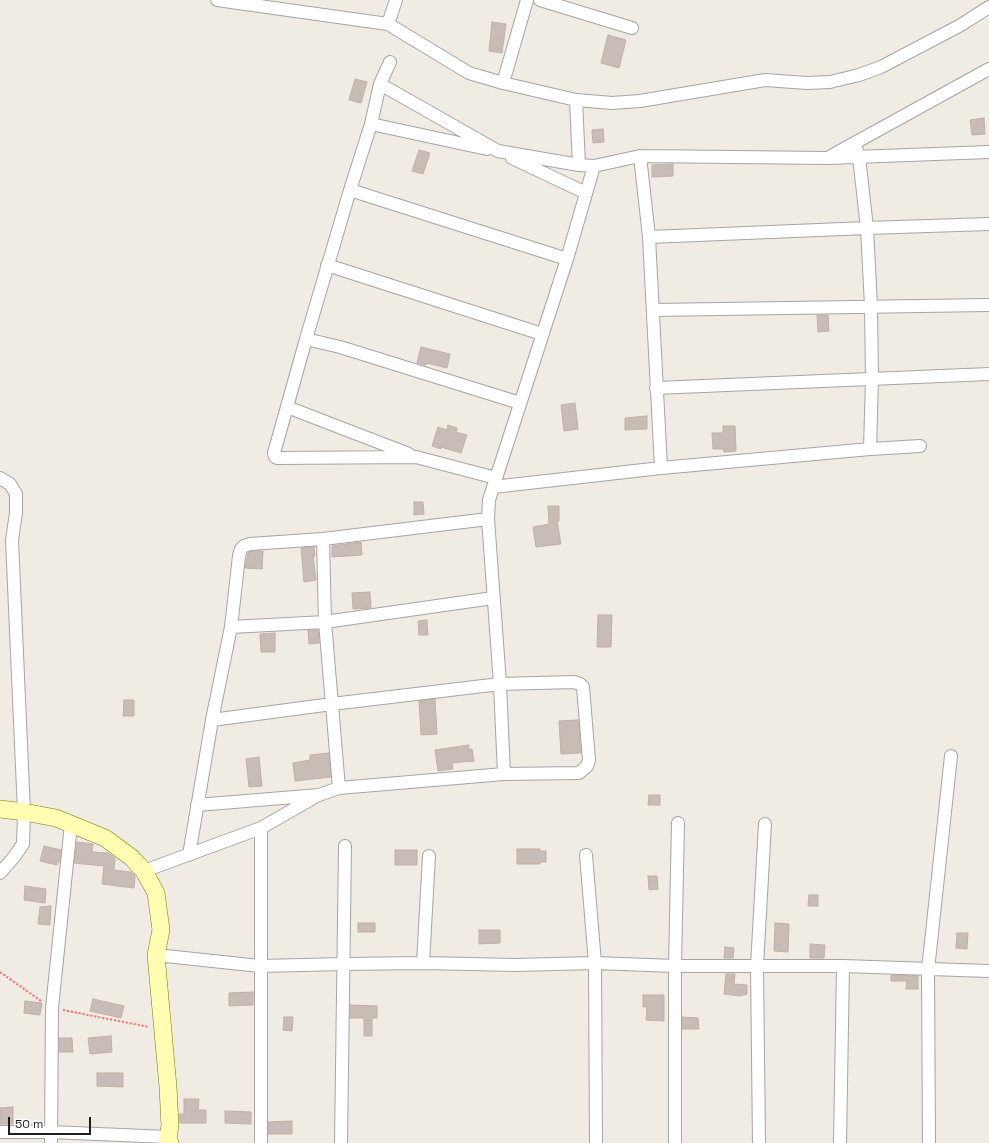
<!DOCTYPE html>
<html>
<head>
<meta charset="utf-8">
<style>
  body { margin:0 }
  #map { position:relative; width:989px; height:1143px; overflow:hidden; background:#f0ebe3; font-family:"Space Grotesk",sans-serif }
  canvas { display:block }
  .scale { position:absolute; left:8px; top:1117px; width:83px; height:18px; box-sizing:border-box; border:2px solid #1e1e1e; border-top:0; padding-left:5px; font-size:12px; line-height:14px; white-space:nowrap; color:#1e1e1e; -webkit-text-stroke:3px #fff; paint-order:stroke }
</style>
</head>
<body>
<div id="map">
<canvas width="989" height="1143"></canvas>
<div class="scale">50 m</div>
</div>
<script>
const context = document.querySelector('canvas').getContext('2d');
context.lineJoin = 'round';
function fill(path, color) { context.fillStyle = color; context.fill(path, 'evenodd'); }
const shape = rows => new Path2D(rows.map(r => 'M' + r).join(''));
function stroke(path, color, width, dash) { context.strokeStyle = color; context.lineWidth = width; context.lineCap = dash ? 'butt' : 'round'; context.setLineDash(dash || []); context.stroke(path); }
const building = shape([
  [492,22,506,24,502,53,489,51,492,22],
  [608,35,626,40,619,68,601,63,608,35],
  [355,79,367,82,361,103,349,100,355,79],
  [984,118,985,134,972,135,970,120,984,118],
  [603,129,604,142,593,143,592,130,603,129],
  [419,150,430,153,423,174,412,171,419,150],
  [673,164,673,176,652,177,652,165,673,164],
  [817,315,828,315,829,331,818,332,817,315],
  [421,347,450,354,447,368,427,363,426,365,417,363,421,347],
  [575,403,578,429,564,431,561,405,575,403],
  [647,416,647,429,625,430,625,418,647,416],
  [448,425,457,428,456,432,467,435,461,453,441,447,441,449,432,446,438,427,447,430,448,425],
  [723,426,735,426,736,451,724,452,723,449,713,449,712,433,723,433,723,426],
  [414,502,423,502,424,514,414,515,414,502],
  [548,506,559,506,559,521,557,521,561,544,536,547,533,527,549,524,548,506],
  [361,542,362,555,332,557,332,546,361,542],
  [314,547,315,556,313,556,316,580,304,582,301,548,314,547],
  [251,551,263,551,262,569,245,568,248,553,251,551],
  [370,592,371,608,353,609,352,593,370,592],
  [598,615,612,615,611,647,597,647,598,615],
  [427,620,428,635,419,635,418,621,427,620],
  [308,630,318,630,319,643,309,644,308,630],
  [275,633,275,652,261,652,260,634,275,633],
  [435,699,437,734,421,735,419,701,435,699],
  [124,700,134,700,134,716,123,716,124,700],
  [578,720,581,753,561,754,559,721,578,720],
  [469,745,468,749,472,749,474,761,452,763,453,769,438,771,435,750,469,745],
  [329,753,331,777,295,781,293,763,310,760,310,755,329,753],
  [259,757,262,786,249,787,246,759,259,757],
  [649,795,660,795,660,805,648,805,649,795],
  [77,842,93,844,92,852,108,853,115,858,114,870,131,872,135,876,134,888,102,884,104,866,74,863,77,842],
  [44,846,61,850,60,862,58,862,57,865,40,861,44,846],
  [517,849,540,849,540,851,546,851,546,862,540,862,540,864,517,864,517,849],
  [395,850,417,850,417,865,395,865,395,850],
  [648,876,657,876,658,889,649,890,648,876],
  [25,886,46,889,45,903,24,900,25,886],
  [809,895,818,895,818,906,808,906,809,895],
  [51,906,50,925,38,924,40,907,51,906],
  [358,923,375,923,375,932,358,932,358,923],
  [775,923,789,924,788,952,774,951,775,923],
  [479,930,500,930,500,943,479,944,479,930],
  [957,933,968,933,967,949,956,948,957,933],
  [810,944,825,945,824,958,810,958,810,944],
  [725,947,734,948,733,958,724,958,725,947],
  [726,974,735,974,734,984,747,985,747,994,740,996,724,994,726,974],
  [891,975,918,976,918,989,906,989,907,981,891,981,891,975],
  [253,992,253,1005,229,1006,229,993,253,992],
  [643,995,664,995,664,1021,646,1020,647,1007,643,1007,643,995],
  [93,999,124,1006,121,1018,90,1011,93,999],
  [25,1001,42,1003,40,1015,24,1013,25,1001],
  [350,1005,377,1006,377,1018,372,1018,372,1036,364,1036,364,1018,350,1018,350,1005],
  [284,1017,293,1017,292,1031,283,1030,284,1017],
  [682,1017,698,1018,699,1029,682,1029,682,1017],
  [111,1036,112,1052,90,1054,88,1038,111,1036],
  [59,1038,72,1038,73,1052,59,1052,59,1038],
  [97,1073,123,1073,123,1087,97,1086,97,1073],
  [184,1099,199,1099,198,1110,206,1110,206,1123,180,1123,179,1114,184,1114,184,1099],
  [13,1107,13,1124,0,1124,0,1108,13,1107],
  [225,1111,251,1112,251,1124,225,1123,225,1111],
  [292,1121,292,1134,268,1134,268,1122,292,1121]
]);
const path = shape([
  [0,972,41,1001],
  [63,1010,149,1027]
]);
const street = shape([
  [217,0,388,24,469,73,503,83,576,100,612,103,640,101,765,80,807,83,830,82,859,75,881,67,961,25,989,7],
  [540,0,632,28],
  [388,24,396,0],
  [390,62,380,84,371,124,350,190,306,339,340,347,520,403],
  [503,83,527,0],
  [380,84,498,151,579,165,594,166,640,156,827,158,989,152],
  [576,100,579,165],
  [371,124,487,149],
  [855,144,859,157,867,228,871,306,872,379,870,449],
  [640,156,649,237,661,468],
  [831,156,989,69],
  [512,158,586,193],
  [350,190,567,259],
  [649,237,867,228,989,224],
  [327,265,542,334],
  [653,310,989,305],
  [306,339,274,453,275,457,277,458,416,457,496,478],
  [656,388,989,374],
  [287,407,409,454],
  [0,478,10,484,16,494,16,513,12,540,24,812,23,844,14,857,0,873],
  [493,487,661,468,870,449,920,446],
  [323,539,325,622,339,788],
  [231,627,325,622,493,598],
  [504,774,500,684,488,519,489,500,567,259,594,166],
  [197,805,319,795,339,788,504,774,579,773,587,766,589,760,583,687,580,684,574,682,500,684,332,704,212,720],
  [261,828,261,1143],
  [189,855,212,720,231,627,239,556,241,549,244,546,250,544,323,539,488,519],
  [586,855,595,963,596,1143],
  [144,871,261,828,315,797],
  [156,955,260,966,344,964,423,963,516,965,595,963,675,966,843,966,989,971],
  [423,963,429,856],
  [0,1132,51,1132,168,1137],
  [51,1143,52,1008,71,824],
  [341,1143,345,846],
  [675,1143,675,966,678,823],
  [759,1143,757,966,765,824],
  [840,1143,843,966],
  [929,1143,928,970,951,756]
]);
const secondary = shape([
  [0,809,24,812,56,818,105,838,132,858,144,871,156,893,161,930,156,955,168,1087,170,1126,168,1137,170,1143]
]);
fill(building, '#c8bcb6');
stroke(building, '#c3afa4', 1);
stroke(street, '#a5a5a5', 14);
stroke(secondary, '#777a00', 18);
stroke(path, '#ff6965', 2, [2, 2]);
stroke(street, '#fff', 12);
stroke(secondary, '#fffdb2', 17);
</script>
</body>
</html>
